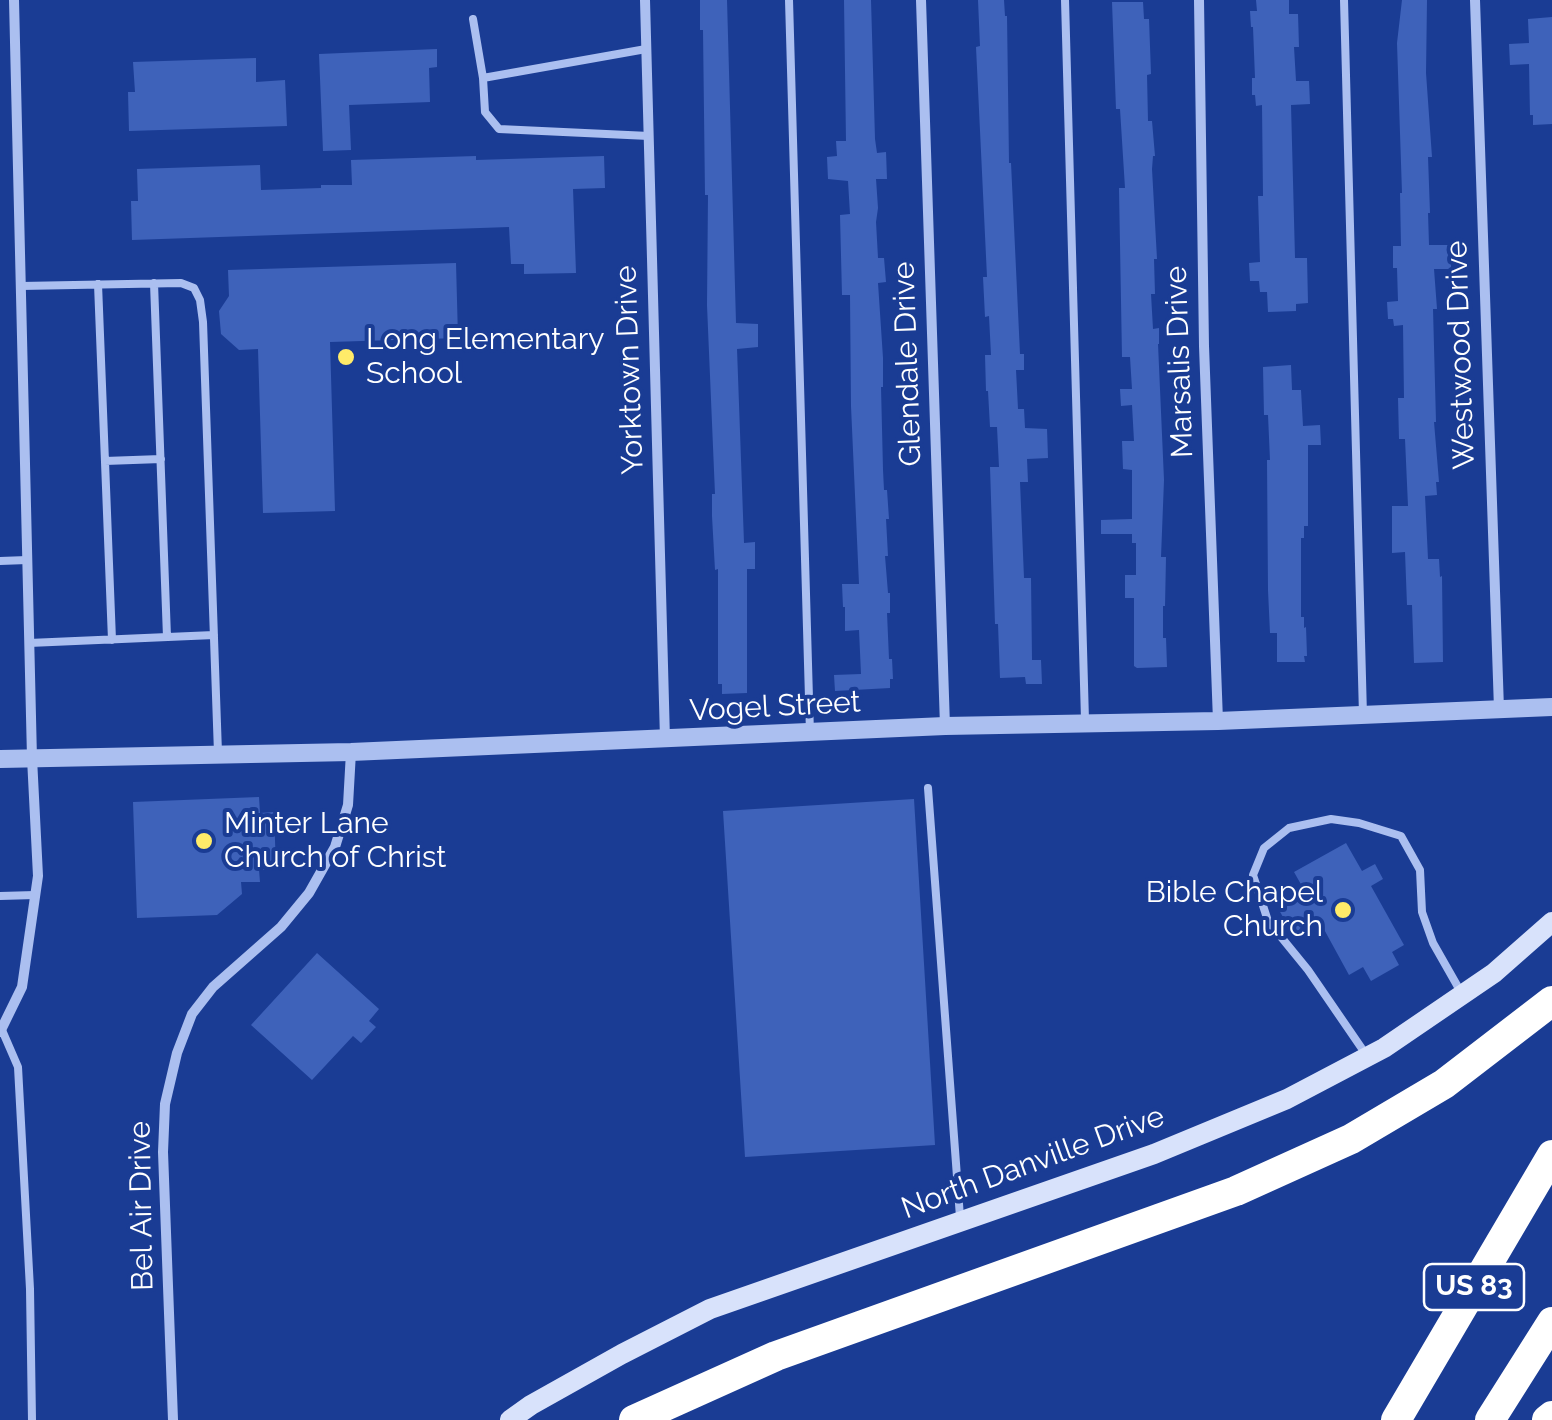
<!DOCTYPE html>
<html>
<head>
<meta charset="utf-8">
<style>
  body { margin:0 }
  canvas { display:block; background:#1a3c94 }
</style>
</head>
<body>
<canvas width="1552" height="1420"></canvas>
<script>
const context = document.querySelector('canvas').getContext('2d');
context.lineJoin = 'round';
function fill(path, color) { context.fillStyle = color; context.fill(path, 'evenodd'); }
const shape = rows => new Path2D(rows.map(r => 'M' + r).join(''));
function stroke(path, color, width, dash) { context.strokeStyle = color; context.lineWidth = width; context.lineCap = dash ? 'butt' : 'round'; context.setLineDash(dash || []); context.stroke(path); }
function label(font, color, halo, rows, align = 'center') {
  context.font = font + ' Raleway,sans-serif'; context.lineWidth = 8; context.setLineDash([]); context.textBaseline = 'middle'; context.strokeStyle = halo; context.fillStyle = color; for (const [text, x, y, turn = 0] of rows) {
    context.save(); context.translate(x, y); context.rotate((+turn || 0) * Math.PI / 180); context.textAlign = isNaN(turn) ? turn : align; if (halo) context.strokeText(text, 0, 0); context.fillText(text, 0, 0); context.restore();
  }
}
const building = shape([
  [700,0,727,0,736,323,758,324,758,347,737,349,744,543,755,542,755,569,747,569,747,693,722,694,722,684,718,684,718,569,715,570,712,516,712,494,715,494,707,305,708,195,705,195,703,30,700,30],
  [844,0,871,0,875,139,877,153,886,152,887,179,876,179,878,208,876,222,878,258,884,258,886,282,878,283,883,358,883,387,881,387,883,470,884,490,887,490,889,519,886,519,888,556,885,556,888,593,890,593,890,613,887,613,889,659,892,659,893,679,890,679,890,688,835,691,834,675,861,674,859,630,845,631,845,607,843,607,842,584,859,584,851,406,850,295,842,295,840,215,850,214,848,181,828,179,827,157,837,156,836,141,846,141],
  [978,0,1004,0,1005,16,1007,16,1009,163,1011,163,1020,354,1024,354,1024,370,1016,370,1018,409,1024,409,1025,428,1047,429,1048,458,1027,459,1028,482,1020,482,1024,578,1031,578,1032,660,1041,660,1042,684,1026,684,1025,677,1000,678,998,624,995,624,990,467,999,467,997,427,990,427,988,391,986,391,985,355,991,355,989,316,985,317,983,277,987,277,976,47,980,46],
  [1256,0,1289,0,1289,14,1298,14,1299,47,1294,47,1296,81,1309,81,1310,104,1291,105,1295,258,1307,258,1308,303,1296,304,1296,311,1268,312,1267,292,1260,292,1259,281,1250,281,1249,263,1260,262,1258,196,1263,196,1262,105,1256,106,1255,95,1252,95,1252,78,1255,78,1253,27,1251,27,1250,11,1257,11],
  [1402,0,1427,0,1426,73,1432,157,1428,157,1430,213,1428,213,1429,245,1451,245,1451,269,1434,269,1437,309,1433,309,1436,422,1434,422,1439,482,1436,482,1437,495,1425,496,1428,559,1439,559,1440,577,1442,576,1443,662,1414,663,1412,605,1407,605,1405,552,1392,553,1392,506,1408,506,1405,439,1399,439,1398,398,1404,398,1403,325,1394,326,1393,319,1388,319,1387,302,1398,301,1397,268,1393,268,1393,246,1401,246,1400,193,1402,193,1397,43],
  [1112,2,1143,2,1144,19,1149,19,1151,74,1147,75,1148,121,1152,121,1155,156,1153,156,1152,169,1157,259,1154,259,1155,294,1151,294,1153,329,1159,328,1159,344,1158,344,1164,480,1161,557,1166,557,1165,606,1163,606,1163,638,1166,638,1167,667,1137,668,1134,666,1134,598,1125,598,1125,575,1136,575,1136,543,1132,543,1132,534,1101,534,1101,520,1132,519,1132,470,1123,469,1122,441,1134,441,1132,405,1121,406,1120,389,1132,389,1130,357,1122,357,1119,188,1125,188,1120,109,1116,109],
  [1552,17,1552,124,1533,125,1533,115,1530,115,1529,64,1510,65,1509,44,1529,43,1528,19],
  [437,49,437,67,429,68,430,102,349,105,351,150,323,151,319,54],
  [256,58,256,82,285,80,287,126,129,131,128,92,135,92,133,62],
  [476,156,476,160,604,156,605,188,573,189,576,273,524,274,524,264,511,264,509,227,132,240,131,201,138,201,137,169,260,165,261,190,321,188,321,185,352,185,351,160],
  [456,263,458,338,330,342,335,511,263,513,258,349,239,350,221,334,219,311,229,296,228,270],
  [1291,365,1292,390,1301,390,1303,426,1320,425,1321,445,1308,445,1308,526,1304,526,1304,538,1301,538,1301,617,1304,617,1304,628,1306,627,1307,656,1304,656,1305,662,1277,662,1277,633,1270,633,1268,590,1267,460,1270,460,1268,415,1264,415,1263,367],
  [259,797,260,813,274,812,276,869,259,870,260,882,241,882,242,894,217,915,137,918,133,802],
  [914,799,935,1145,745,1157,723,811],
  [1346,843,1362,871,1375,864,1383,879,1371,886,1404,945,1392,952,1399,965,1371,981,1363,967,1349,975,1320,922,1297,935,1295,932,1292,933,1279,910,1307,895,1294,872],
  [317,953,379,1009,369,1021,376,1027,361,1043,353,1036,312,1080,251,1025]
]);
const service = shape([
  [789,0,810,733],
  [1065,0,1085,720],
  [1344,0,1363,715],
  [473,19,483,78],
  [646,49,483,78,485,112,499,129,649,136],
  [154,283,167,637],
  [98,284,112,640],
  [21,286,181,283,194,288,200,300,203,322,218,753],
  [105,461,161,459],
  [0,561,27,560],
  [29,643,214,635],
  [928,788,960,1217],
  [0,896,35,895],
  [2,1030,18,1067,30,1289,32,1420],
  [1367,1056,1308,970,1268,921,1253,875,1264,848,1289,828,1331,819,1359,823,1401,836,1420,870,1422,912,1433,943,1462,994]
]);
const minor = shape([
  [645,0,665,739],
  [921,0,945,726],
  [1199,0,1204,346,1218,721],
  [1475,0,1499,709],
  [0,1032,22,987,38,876,32,758,14,0],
  [173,1420,163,1152,165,1104,177,1053,192,1014,213,987,281,927,309,893,335,847,348,805,351,752]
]);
const tertiary = shape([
  [0,759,351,752,945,726,1218,721,1552,707]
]);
const secondary = shape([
  [510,1420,531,1405,622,1354,710,1309,1154,1154,1287,1099,1384,1048,1494,973,1552,922]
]);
const motorway = shape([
  [634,1420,776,1356,1236,1191,1351,1139,1444,1084,1552,1001],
  [1396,1420,1552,1155],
  [1490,1420,1552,1322],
  [1547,1420,1552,1416]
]);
const markers = [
  [346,357,10,"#ffeb69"],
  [204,841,10,"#ffeb69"],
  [1343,910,10,"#ffeb69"]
];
const shields = [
  [1474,1287,100]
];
const shieldNames = [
  ["US 83",1474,1287]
];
const poiNames = [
  ["Long Elementary",366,340],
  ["School",366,374],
  ["Minter Lane",224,824],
  ["Church of Christ",224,858],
  ["Bible Chapel",1323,893,"right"],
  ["Church",1323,927,"right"]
];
const streetNames = [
  ["Westwood Drive",1461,355,-92],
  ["Marsalis Drive",1180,362,-92],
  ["Glendale Drive",908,364,-92],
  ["Yorktown Drive",630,370,-92],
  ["Vogel Street",775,707,-3],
  ["North Danville Drive",1033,1163,-20],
  ["Bel Air Drive",142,1206,-91]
];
fill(building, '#3e62ba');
stroke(service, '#abbff0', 8);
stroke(minor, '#abbff0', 10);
stroke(tertiary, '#abbff0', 18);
stroke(secondary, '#d8e2fb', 20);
stroke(motorway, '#fff', 30);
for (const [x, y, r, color] of markers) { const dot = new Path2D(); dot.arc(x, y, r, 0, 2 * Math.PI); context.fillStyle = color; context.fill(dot); stroke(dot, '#1a3c94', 4); }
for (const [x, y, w] of shields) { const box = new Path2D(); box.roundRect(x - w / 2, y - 23, w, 46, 8); context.fillStyle = '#1a3c94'; context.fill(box); stroke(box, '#fff', 2.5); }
label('bold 28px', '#fff', null, shieldNames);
label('30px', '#fff', '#1a3c94', poiNames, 'left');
label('30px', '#fff', '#1a3c94', streetNames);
</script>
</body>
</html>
